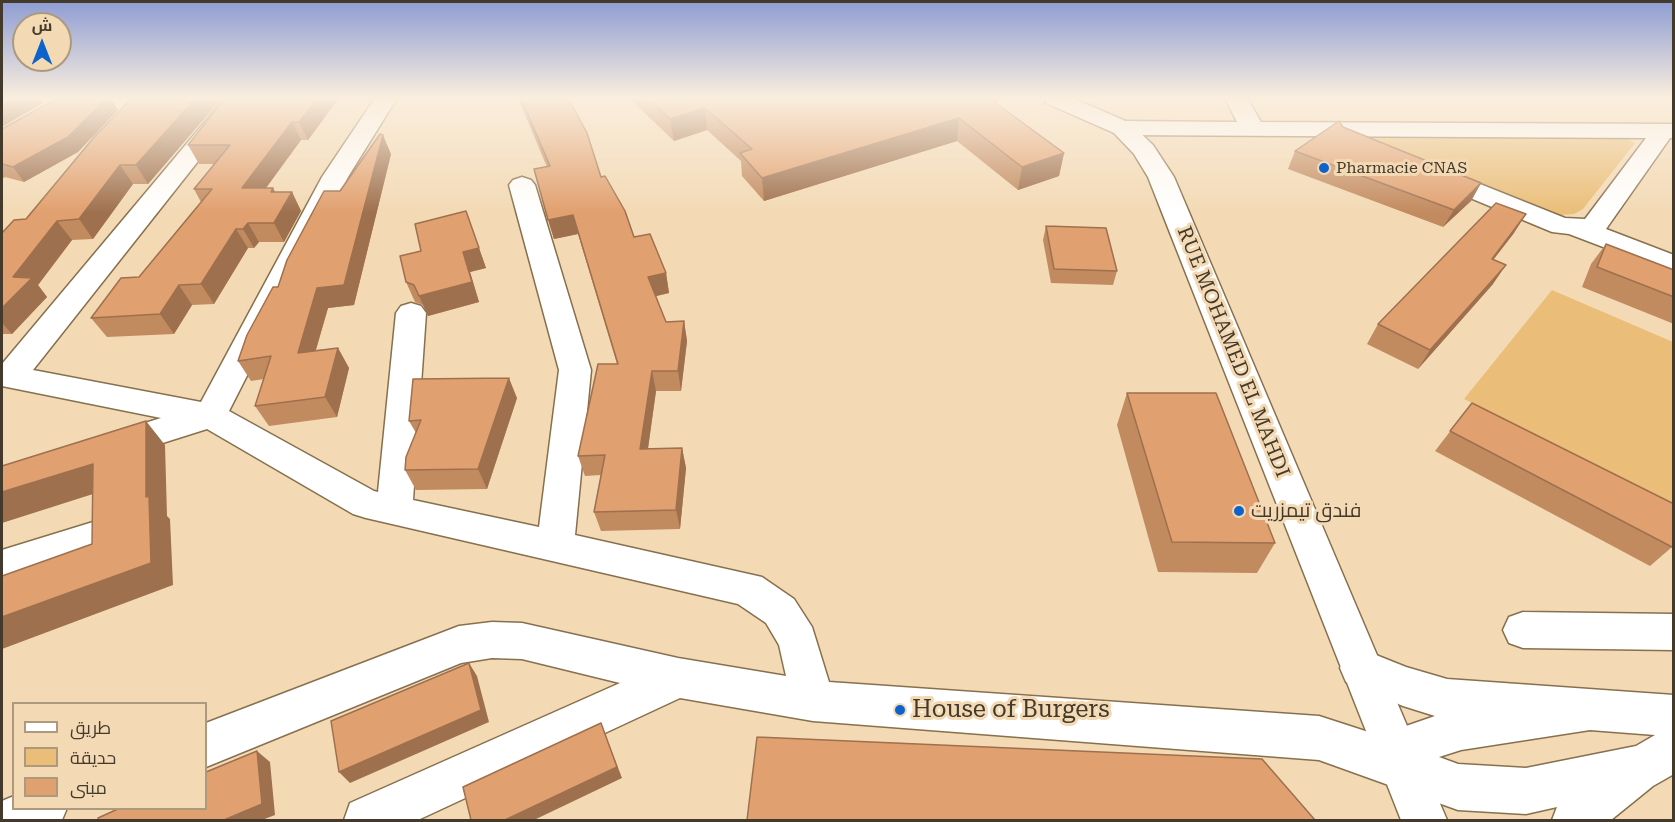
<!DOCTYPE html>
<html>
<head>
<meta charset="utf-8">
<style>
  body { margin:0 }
  #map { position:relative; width:1675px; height:822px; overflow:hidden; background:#f3dab5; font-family:"Roboto Serif",Cairo,serif }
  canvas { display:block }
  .frame { position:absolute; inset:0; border:3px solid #443a2c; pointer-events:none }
  .legend { position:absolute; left:12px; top:702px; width:195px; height:108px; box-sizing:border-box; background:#f3dab5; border:2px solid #ad9a7e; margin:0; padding:8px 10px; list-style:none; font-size:18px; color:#443a2c }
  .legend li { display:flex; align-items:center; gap:12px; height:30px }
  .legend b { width:30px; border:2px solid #ad9a7e }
  .north { position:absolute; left:12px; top:12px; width:60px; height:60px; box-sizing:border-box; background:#f3dab5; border:2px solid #ad9a7e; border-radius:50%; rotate:0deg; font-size:16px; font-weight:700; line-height:24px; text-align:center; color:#443a2c }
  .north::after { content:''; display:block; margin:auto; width:21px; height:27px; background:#0d62cc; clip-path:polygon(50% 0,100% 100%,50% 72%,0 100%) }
</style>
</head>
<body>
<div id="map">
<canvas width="1675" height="822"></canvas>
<div class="frame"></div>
<ul class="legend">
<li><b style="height:8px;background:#fff"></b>طريق</li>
<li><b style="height:16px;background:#eabe78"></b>حديقة</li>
<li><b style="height:16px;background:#e1a06f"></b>مبنى</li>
</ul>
<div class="north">ش</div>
</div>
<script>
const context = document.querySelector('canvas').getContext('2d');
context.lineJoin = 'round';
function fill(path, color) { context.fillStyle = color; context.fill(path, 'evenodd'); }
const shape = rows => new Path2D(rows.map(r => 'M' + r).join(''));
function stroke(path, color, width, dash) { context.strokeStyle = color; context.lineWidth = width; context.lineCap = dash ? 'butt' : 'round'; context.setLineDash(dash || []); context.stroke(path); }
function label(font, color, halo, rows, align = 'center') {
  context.font = font + ' "Roboto Serif",Cairo,serif'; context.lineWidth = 6; context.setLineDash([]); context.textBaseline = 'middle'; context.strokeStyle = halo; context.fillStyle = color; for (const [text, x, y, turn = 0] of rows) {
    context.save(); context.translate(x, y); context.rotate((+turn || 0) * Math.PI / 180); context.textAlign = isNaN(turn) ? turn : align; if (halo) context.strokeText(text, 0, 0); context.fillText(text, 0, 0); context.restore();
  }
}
const green = shape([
  [1620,135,1635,143,1583,209,1574,214,1561,215,1369,139,1370,136],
  [1552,290,1673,342,1673,505,1464,399]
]);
const minor = shape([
  [225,98,248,98,33,370,201,402,322,177,375,98,397,98,348,177,229,411,374,491,378,492,396,313,401,306,411,303,421,306,426,313,413,500,539,527,559,370,509,185,513,180,522,177,531,180,535,185,591,370,575,535,762,577,794,599,812,627,829,682,1319,716,1393,740,1406,726,1435,716,1403,706,1346,682,1340,668,1346,654,1361,649,1406,667,1447,679,1674,695,1674,774,1653,786,1611,820,1552,820,1557,807,1526,814,1458,810,1319,760,813,721,680,698,418,820,344,820,350,803,620,683,522,659,492,658,461,663,206,767,206,723,459,626,492,622,522,623,678,658,786,676,779,645,766,623,738,604,366,518,353,514,207,429,112,459,100,455,95,446,100,437,161,418,2,386,2,364,225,98],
  [1590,730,1655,735,1636,746,1526,768,1458,764,1439,757,1461,750,1590,730],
  [1225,98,1247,98,1261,122,1674,124,1674,138,1670,138,1606,229,1674,255,1674,274,1569,234,1552,232,1427,180,1423,175,1427,170,1436,167,1445,170,1565,218,1585,219,1646,138,1122,135,1114,133,1110,128,1114,123,1122,121,1237,122,1225,98],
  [93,522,106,526,112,537,106,548,2,582,2,550,93,522],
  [1523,612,1674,614,1674,650,1523,648,1509,643,1503,630,1509,617,1523,612],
  [14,796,14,808,67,808,62,820,2,820,2,801,14,796]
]);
const major = shape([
  [1043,98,1072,98,1130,123,1153,145,1174,177,1447,820,1401,820,1148,177,1134,154,1114,133,1046,103,1043,98]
]);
const wall = shape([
  [58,98,110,98,118,110,78,152,24,182,5,177,2,179,2,129],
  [132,98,222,98,148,184,133,184,93,239,72,240,38,285,47,297,12,334,2,334,2,233,26,219],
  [225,98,339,98,308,140,301,140,266,188,275,192,292,192,301,211,284,242,259,242,254,248,248,248,214,304,192,305,174,334,107,337,91,318,139,277,201,202,194,189,215,164,199,164,188,145],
  [518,98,568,98,601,177,634,237,666,273,669,293,656,296,666,322,684,321,687,341,681,391,656,391,648,449,682,448,686,468,680,529,601,531,594,512,601,475,585,476,578,456,617,364,578,234,554,239,534,169,547,167],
  [630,98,998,98,997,104,1064,153,1059,176,1018,190,957,141,764,201,742,176,741,161,707,130,674,141,630,99],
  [1343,127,1481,183,1471,201,1443,227,1288,169,1295,151],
  [391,154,354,305,328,308,316,350,338,348,349,368,337,417,269,426,255,406,264,379,251,381,238,361,278,287,340,191],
  [1046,226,1117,271,1113,285,1051,283,1043,240],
  [473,231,486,268,470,272,479,302,428,316,423,305,415,302,406,282,421,251],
  [1514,233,1493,260,1493,284,1418,369,1367,344,1378,324],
  [1606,244,1674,270,1674,324,1582,287,1591,264],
  [1127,393,1275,543,1257,573,1158,572,1117,425],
  [517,398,487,489,416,490,405,470,416,433,409,421],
  [1472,403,1672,547,1650,566,1435,451]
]);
const shadedWall = shape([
  [16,98,45,98,42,100,43,103,2,127,2,106],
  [107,98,110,98,118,110,78,152,24,182,13,167],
  [196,98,222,98,148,184,136,165],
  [318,98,339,98,308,140,299,122],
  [987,98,998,98,996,112],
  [705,108,707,130,674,141,670,119],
  [959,118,957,141,764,201,762,178],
  [292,122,301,140,252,207,242,188],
  [383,135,391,154,354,305,328,308,309,373,298,353,317,288],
  [1064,153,1059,176,1018,190,1022,167],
  [120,165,133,184,93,239,79,219],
  [1481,183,1471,201,1443,227,1454,210],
  [273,188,283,207,292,192,301,211,284,242,274,223,271,192],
  [466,211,486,268,470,272,479,302,428,316,419,296,463,252],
  [1526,214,1514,233,1479,278,1492,259],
  [573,215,578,234,554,239,548,220],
  [57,221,72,240,38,285,47,297,12,334,2,323,2,308,13,277],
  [248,223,259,242,254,248,243,229],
  [236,229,248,248,214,304,201,284],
  [1506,265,1493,284,1418,369,1430,350],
  [666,273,669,293,652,297,648,277],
  [179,285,192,305,174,334,160,314],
  [684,321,687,341,681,391,678,371],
  [338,348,349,368,337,417,325,397],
  [652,371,656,391,645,469,640,449],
  [509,378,517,398,487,489,478,469],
  [146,421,165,445,167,516,170,519,173,585,2,649,2,617,149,500,146,497],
  [682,448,686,468,680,529,676,510],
  [93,464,115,487,2,523,2,492],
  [469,663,477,676,489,722,350,783,339,772],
  [601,723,622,778,534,820,505,820],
  [257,751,270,762,275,815,262,820,224,820]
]);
const building = shape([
  [2,98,16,98,2,106,2,98],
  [58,98,107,98,68,137,13,167,2,164,2,129,58,98],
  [132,98,196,98,136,165,120,165,79,219,57,221,13,277,32,278,2,308,2,233,14,220,26,219,95,136,132,98],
  [225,98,318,98,299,122,292,122,242,188,273,188,271,192,292,192,274,223,248,223,243,229,236,229,201,284,179,285,160,314,91,318,121,278,139,277,212,189,194,189,230,145,188,145,225,98],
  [521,98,568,98,587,133,601,177,605,176,625,211,634,237,650,234,666,273,648,277,666,322,684,321,678,371,652,371,640,449,682,448,676,510,594,512,605,455,578,456,598,364,618,364,573,215,548,220,534,169,550,166,521,98],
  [648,98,989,98,1064,153,1022,167,959,118,762,178,740,153,752,149,705,108,670,119,648,98],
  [1339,121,1343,127,1481,183,1454,210,1295,151,1339,121],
  [380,134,383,135,344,285,317,288,298,353,338,348,325,397,255,406,271,356,238,361,247,335,273,287,278,287,287,260,324,191,340,191,380,134],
  [1496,203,1526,214,1492,259,1506,265,1430,350,1378,324,1496,203],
  [466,211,479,248,463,252,472,282,419,296,414,285,406,282,400,256,421,251,415,224,466,211],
  [1046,226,1106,228,1117,271,1054,269,1046,226],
  [1606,244,1674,270,1674,297,1597,267,1606,244],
  [509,378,478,469,405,470,406,457,421,420,409,421,413,379,509,378],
  [1127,393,1216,393,1275,543,1172,542,1127,393],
  [1472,403,1674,504,1674,545,1672,547,1450,431,1472,403],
  [146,421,146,497,149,496,151,563,2,617,2,576,92,544,93,464,2,492,2,466,146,421],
  [469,663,481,710,339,772,331,721,469,663],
  [601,723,617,767,505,820,471,820,463,787,601,723],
  [757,737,1262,759,1315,820,747,820,757,737],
  [257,751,262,804,224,820,98,820,98,818,120,808,206,808,206,772,257,751]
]);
const markers = [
  [1324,168,6,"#0d62cc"],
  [1239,511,6,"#0d62cc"],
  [900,710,6,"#0d62cc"]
];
const farPoinames = [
  ["Pharmacie CNAS",1336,168]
];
const streetNames = [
  ["RUE MOHAMED EL MAHDI",1233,352,68]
];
const poiNames = [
  ["فندق تيمزريت",1251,511]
];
const nearPoinames = [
  ["House of Burgers",912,710]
];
fill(green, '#eabe78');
stroke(minor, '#87704e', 3);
stroke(major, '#87704e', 3);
fill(minor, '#fff');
fill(major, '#fff');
fill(wall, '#c28a5f');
fill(shadedWall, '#9e704e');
fill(building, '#e1a06f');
stroke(building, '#9e704e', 1.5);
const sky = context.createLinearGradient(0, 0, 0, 213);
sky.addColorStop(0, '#8d9cd3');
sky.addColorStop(0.46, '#faeede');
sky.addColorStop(1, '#faeede00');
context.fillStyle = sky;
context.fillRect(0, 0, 1675, 213);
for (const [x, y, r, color] of markers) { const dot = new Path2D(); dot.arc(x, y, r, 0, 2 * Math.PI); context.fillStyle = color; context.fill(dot); stroke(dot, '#f3dab5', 2); }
label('16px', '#443a2c', '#f3dab5', farPoinames, 'left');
label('20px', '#443a2c', '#f3dab5', streetNames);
label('20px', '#443a2c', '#f3dab5', poiNames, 'left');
label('24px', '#443a2c', '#f3dab5', nearPoinames, 'left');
</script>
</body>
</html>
